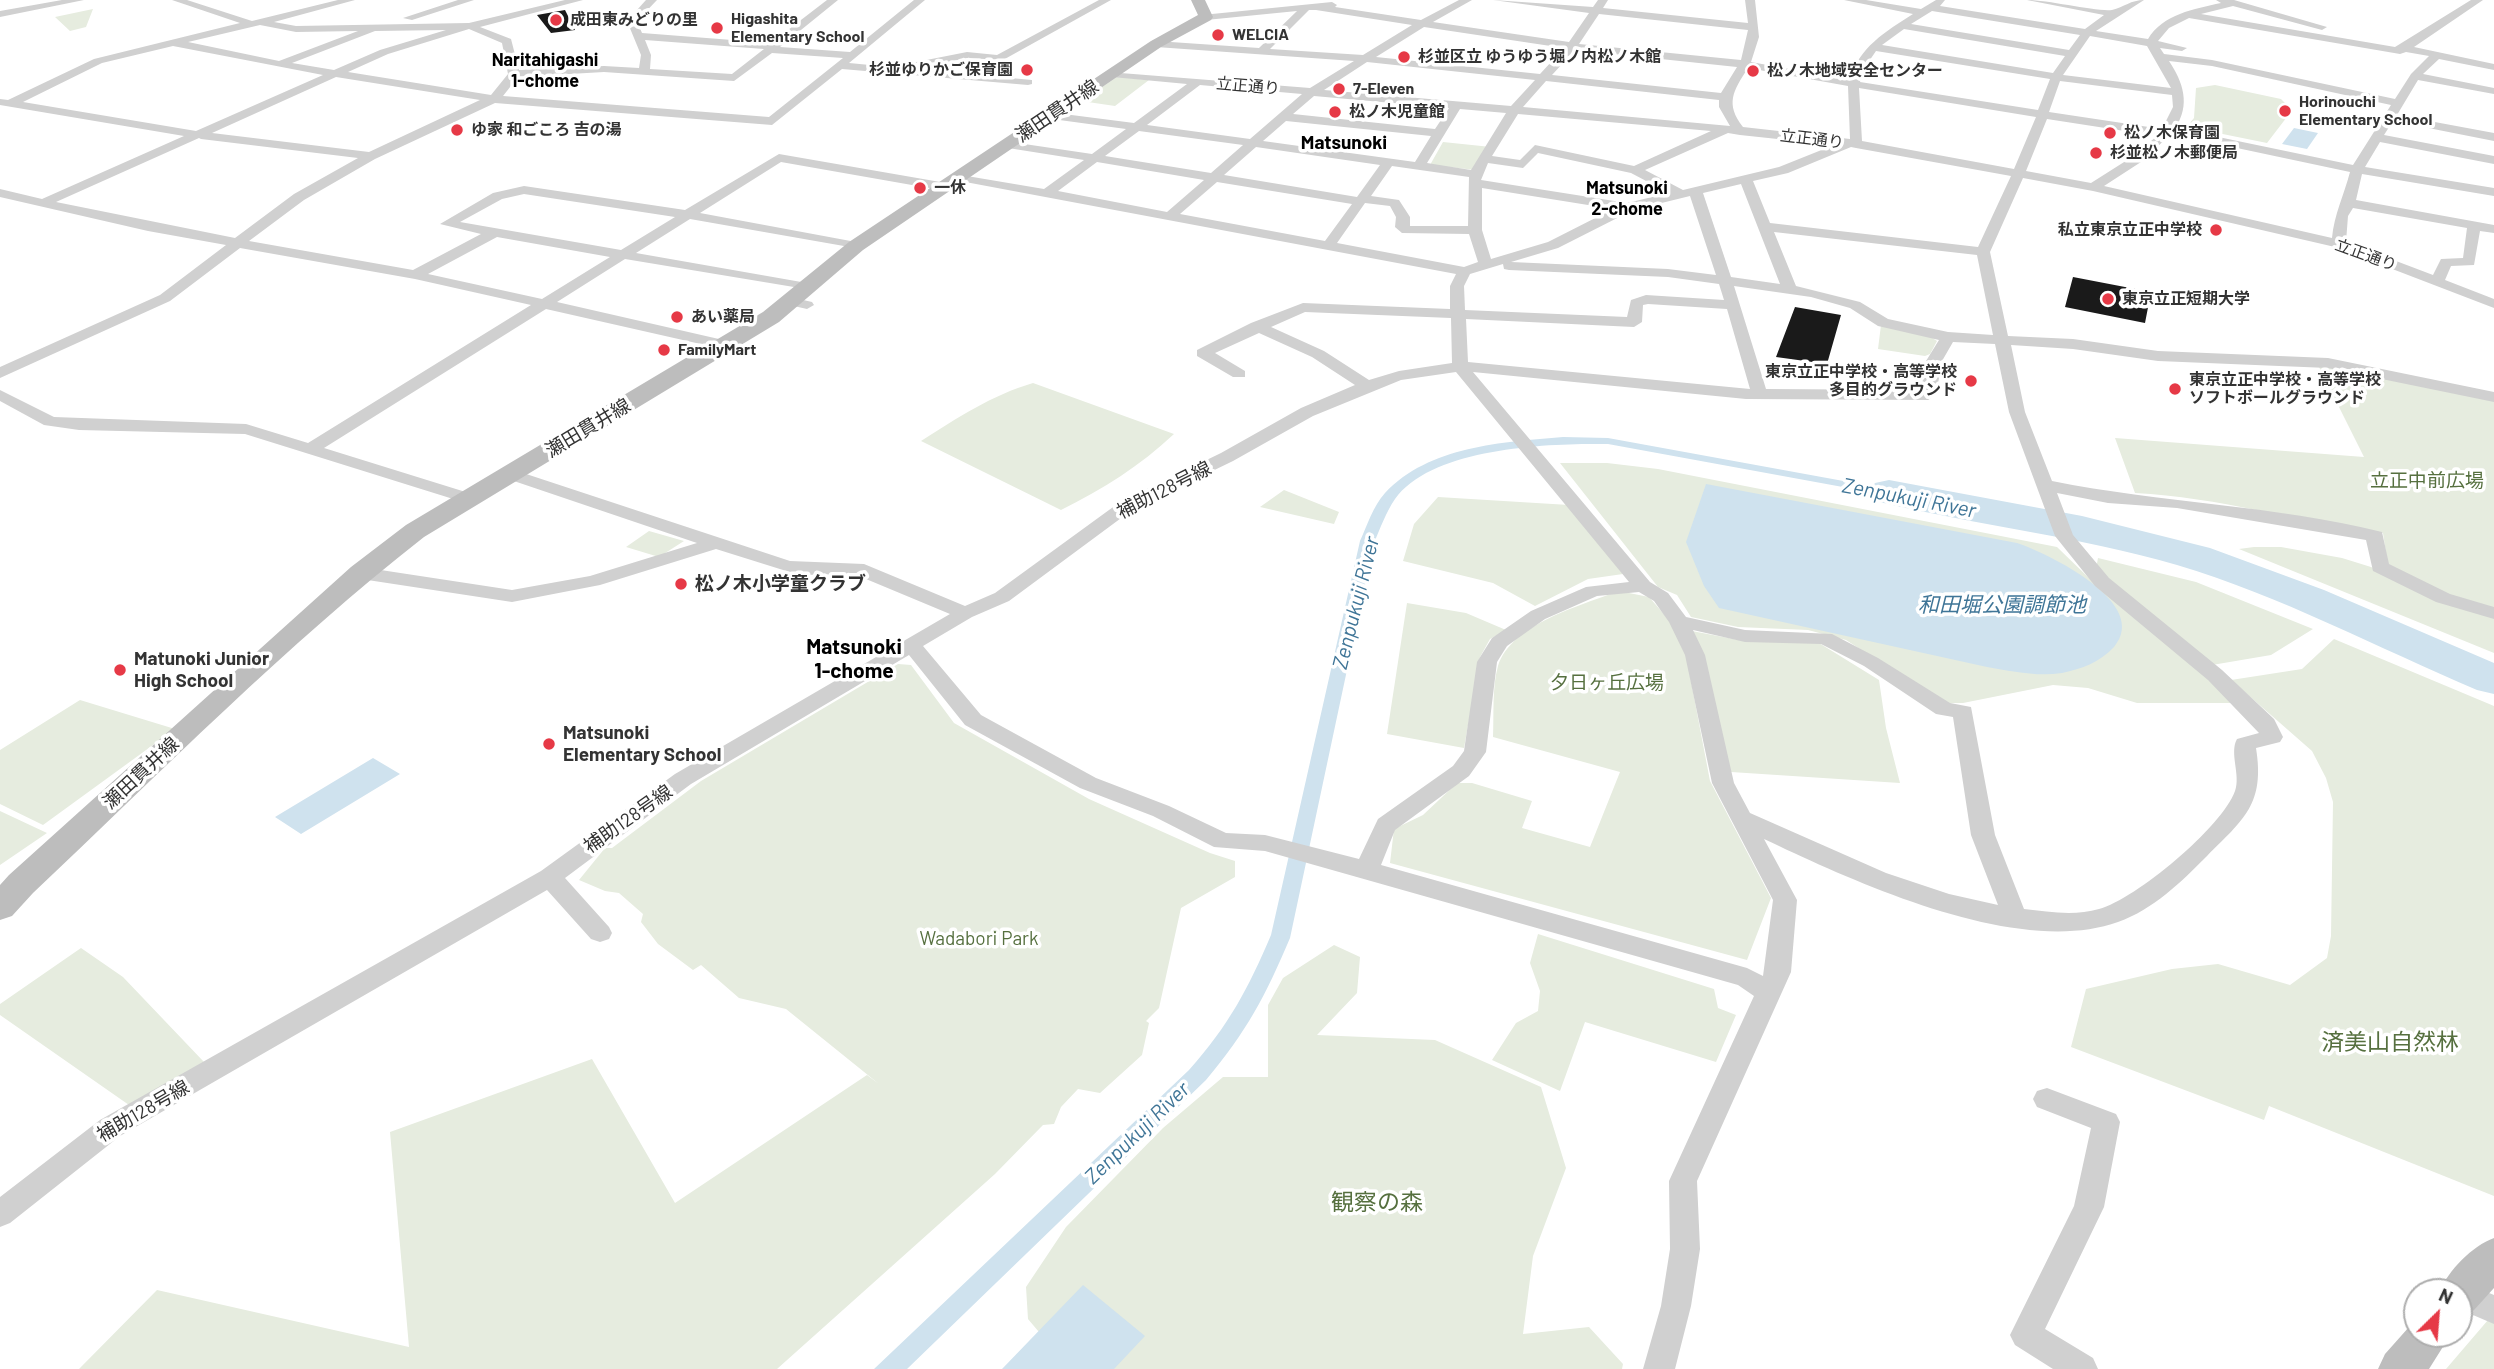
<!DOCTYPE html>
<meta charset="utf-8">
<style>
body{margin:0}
#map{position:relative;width:2494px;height:1369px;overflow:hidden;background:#fff;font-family:Barlow,sans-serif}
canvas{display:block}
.north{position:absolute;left:2403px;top:1278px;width:70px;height:70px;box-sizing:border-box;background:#fff;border:2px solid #adadad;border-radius:50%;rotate:25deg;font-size:19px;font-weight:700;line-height:28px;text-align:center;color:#333}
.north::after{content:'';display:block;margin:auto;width:24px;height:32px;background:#e63946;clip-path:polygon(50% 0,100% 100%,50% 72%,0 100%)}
</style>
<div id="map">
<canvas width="2494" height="1369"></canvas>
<div class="north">N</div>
</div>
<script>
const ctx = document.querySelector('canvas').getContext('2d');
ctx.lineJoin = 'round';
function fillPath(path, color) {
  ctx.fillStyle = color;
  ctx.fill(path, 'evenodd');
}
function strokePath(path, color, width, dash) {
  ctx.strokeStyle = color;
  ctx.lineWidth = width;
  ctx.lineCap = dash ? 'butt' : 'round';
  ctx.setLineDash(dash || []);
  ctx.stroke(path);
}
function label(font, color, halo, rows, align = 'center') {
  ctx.font = font + ' Barlow,"Noto Sans JP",sans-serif';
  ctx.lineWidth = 7;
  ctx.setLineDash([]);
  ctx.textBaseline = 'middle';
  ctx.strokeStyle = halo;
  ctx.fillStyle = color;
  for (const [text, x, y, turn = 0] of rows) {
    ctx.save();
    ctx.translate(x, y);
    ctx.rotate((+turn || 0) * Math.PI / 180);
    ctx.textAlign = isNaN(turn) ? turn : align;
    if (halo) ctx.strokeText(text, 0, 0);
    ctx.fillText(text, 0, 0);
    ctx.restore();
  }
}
const green = new Path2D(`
 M 93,9 L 86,27 L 70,31 L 55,17 Z
 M 1117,77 L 1149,80 L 1115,106 L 1081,101 Z
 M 2215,85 L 2281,99 L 2286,104 L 2285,112 L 2290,113 L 2267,143 L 2193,128 L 2188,125 L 2194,118 L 2196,88 Z
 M 1443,142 L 1491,147 L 1476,170 L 1430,165 Z
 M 1881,325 L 1931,337 L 1937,341 L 1930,354 L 1925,356 L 1878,349 Z
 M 2318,365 L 2494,398 L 2494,608 L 2449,595 L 2388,567 L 2383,533 C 2300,522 2218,497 2135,493 L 2115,438 L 2364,457 Z
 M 1033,383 L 1174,434 C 1140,466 1103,489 1061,510 L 921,441 C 957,418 992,395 1033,383 Z
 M 1560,463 L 1607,463 L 1658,469 L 2057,547 L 2090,579 L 2238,703 L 2137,703 L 2088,688 L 2053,685 L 1963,703 L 1943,703 L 1846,640 L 1808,630 L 1738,627 L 1691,617 L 1677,595 L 1658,587 Z
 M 1284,490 L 1339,512 L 1334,524 L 1260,507 Z
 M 1438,497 L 1569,505 L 1623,574 L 1588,579 L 1535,606 L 1493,583 L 1403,561 L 1414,524 Z
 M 649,531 L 684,541 L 659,557 L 626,547 Z
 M 2254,547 L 2281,547 L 2342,558 L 2371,567 L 2442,601 L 2494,616 L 2494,653 L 2239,549 Z
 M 2098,558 L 2196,582 L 2313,629 L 2271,655 L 2212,665 L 2096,569 Z
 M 1619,591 L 1649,597 L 1670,621 L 1686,655 L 1710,781 L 1771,898 L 1747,960 L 1390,863 L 1394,829 L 1423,815 L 1457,783 L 1472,783 L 1532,801 L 1522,828 L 1590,847 L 1620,772 L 1493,737 C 1494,715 1492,687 1498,666 C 1511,624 1582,605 1619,591 Z
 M 1407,603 L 1466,613 L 1506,630 L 1490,639 L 1480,657 L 1464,748 L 1387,734 Z
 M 1692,631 L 1744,641 L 1819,643 L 1879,680 L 1886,728 L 1900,783 L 1731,772 Z
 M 2334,639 L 2494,706 L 2494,1196 L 2269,1106 L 2264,1120 L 2071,1047 L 2086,989 L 2172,969 L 2218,964 L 2290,985 L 2327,958 L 2331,936 L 2333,802 L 2326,778 L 2312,751 L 2231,680 L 2302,669 Z
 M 898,664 L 911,665 L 954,723 L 1089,799 L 1210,853 L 1235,861 L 1235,877 L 1181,908 L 1159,1008 L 1146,1021 L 1149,1023 L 1142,1055 L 1100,1093 L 1078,1089 L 1061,1107 L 1054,1124 L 1043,1125 L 995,1174 L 777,1369 L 79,1369 L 157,1290 L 409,1347 L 390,1132 L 592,1059 L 675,1203 L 867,1075 L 879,1084 L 786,1009 L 739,998 L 701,965 L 693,970 L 658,944 L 641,922 L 643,914 L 619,893 L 605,891 L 579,880 L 605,848 L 612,848 L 701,781 Z
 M 80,700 L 175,729 L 43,825 L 0,804 L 0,750 Z
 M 0,811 L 47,833 L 0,865 Z
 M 1538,934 L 1714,989 L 1718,1008 L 1736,1015 L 1716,1062 L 1585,1022 L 1560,1091 L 1492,1060 L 1516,1023 L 1538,1011 L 1540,991 L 1530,963 Z
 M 1334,945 L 1360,957 L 1357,993 L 1317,1035 L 1435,1040 L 1541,1087 L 1566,1168 L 1533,1256 L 1523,1334 L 1589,1327 L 1623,1364 L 1622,1369 L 1099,1369 L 1044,1338 L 1028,1319 L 1026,1287 L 1066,1227 L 1163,1128 L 1223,1077 L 1268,1077 L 1268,1005 L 1283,978 Z
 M 81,948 L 123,977 L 204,1062 L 129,1105 L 0,1015 L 0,1004 Z
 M 2488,1320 L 2494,1323 L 2494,1369 L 2446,1369 Z`);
const water = new Path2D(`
 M 2294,128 L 2318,133 L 2307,149 L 2282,144 Z
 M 1563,437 L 1608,438 L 1953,501 L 1952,507 L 1608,444 C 1550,443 1432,447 1395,499 C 1386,512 1380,529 1374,543 L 1290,938 C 1265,997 1247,1031 1206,1080 L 907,1369 L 874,1369 L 1189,1070 C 1229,1025 1248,989 1271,935 L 1360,541 C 1367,526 1373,506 1385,493 C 1429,446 1503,442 1563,437 Z
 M 1706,484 L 2017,543 C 2047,553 2152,603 2114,647 C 2100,662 2082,669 2062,673 C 2037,677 2011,671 1987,667 L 1719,608 L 1704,586 L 1686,542 Z
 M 373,758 L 400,774 L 301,834 L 275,817 Z
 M 1083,1285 L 1145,1336 L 1114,1369 L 1002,1369 Z`);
const river = new Path2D(`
 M 1889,480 L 2082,516 L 2210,548 L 2324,590 L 2494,663 L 2494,694 L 2477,690 C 2378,648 2281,596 2177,565 C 2078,536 1975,525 1875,501 L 1869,492 L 1875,483 Z`);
const building = new Path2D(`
 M 565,10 L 575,30 L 551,33 L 537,15 Z
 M 2073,277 L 2151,292 L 2145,323 L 2065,307 Z
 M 1795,307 L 1841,315 L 1827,364 L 1776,357 Z`);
const street = new Path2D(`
 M 62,0 L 84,0 L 0,17 L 0,11 Z
 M 172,0 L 187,0 L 252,21 L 338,0 L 355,0 L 274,22 L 296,26 L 469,23 L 565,0 L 583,0 L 480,27 L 511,39 L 519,70 L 604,66 L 639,68 L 641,55 L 627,21 L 646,0 L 657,0 L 637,21 L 642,33 L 771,43 L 827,0 L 838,0 L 780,47 L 850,52 L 914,0 L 925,0 L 849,63 L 891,67 L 967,52 L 997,55 L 1099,0 L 1111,0 L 1003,60 L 967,58 L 914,69 L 1032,80 L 1032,84 L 1028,85 L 842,69 L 772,125 L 495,103 L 375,159 L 304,200 L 249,241 L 413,270 L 481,234 L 440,224 L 493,193 L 524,186 L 685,210 L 779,154 L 946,183 L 953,187 L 946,191 L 781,162 L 700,213 L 856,242 L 861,243 L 861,249 L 690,219 L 636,253 L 807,283 L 812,284 L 812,290 L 625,259 L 557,302 L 732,342 L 732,348 L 727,350 L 546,309 L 324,448 L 472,494 L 475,498 L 472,502 L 466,503 L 245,434 L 79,430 L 44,425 L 0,401 L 0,390 L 54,417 L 246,424 L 308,443 L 531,305 L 415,279 L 240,248 L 170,301 L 0,378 L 0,367 L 160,295 L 226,245 L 148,231 L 0,197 L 0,189 L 42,199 L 184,136 L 0,105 L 0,99 L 8,100 L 94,59 L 240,23 ZM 260,25 L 296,32 L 358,31 L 279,61 L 188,42 ZM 469,29 L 502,43 L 508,74 L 491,95 L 348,72 L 388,54 ZM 446,30 L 380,50 L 334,70 L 292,63 L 375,31 ZM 645,40 L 764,49 L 732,74 L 650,69 L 651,55 ZM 173,46 L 323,75 L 196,131 L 23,102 L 102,63 ZM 772,53 L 843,58 L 769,117 L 503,96 L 518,77 L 604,72 L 734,81 ZM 336,77 L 480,100 L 369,152 L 212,133 ZM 199,138 L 201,139 L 358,158 L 294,194 L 235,238 L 56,202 ZM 524,194 L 675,217 L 621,250 L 460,222 L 502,199 ZM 497,237 L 610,257 L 542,299 L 428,274 Z
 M 458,0 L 474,0 L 412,20 L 403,18 Z
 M 1459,0 L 1472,0 L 1433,22 L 1569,42 L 1589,13 L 1493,0 L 1593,7 L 1598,0 L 1608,0 L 1603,8 L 1748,23 L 1745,0 L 1755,0 L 1759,37 L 1751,62 L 1850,80 C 1858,48 1886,31 1913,14 L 1844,0 L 1866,0 L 1921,9 L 1936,0 L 1945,0 L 1940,6 L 2085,29 L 2104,15 L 2027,0 C 2049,0 2097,12 2112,10 C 2124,7 2131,0 2144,0 L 2096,31 L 2148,39 C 2163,14 2194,9 2221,3 L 2216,0 L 2234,0 L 2327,27 L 2322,30 L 2233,6 L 2201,14 L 2395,47 L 2471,0 L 2483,0 L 2414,47 L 2494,64 L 2494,70 L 2439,59 L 2423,74 L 2494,88 L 2494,94 L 2418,80 L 2397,115 L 2494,133 L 2494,141 L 2393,121 L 2384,135 L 2494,156 L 2494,164 L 2380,142 L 2365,167 L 2494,188 L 2494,196 L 2362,174 L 2356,200 L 2494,225 L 2494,233 L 2480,231 L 2474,265 L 2451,266 L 2445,280 L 2494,299 L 2494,308 L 2335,247 L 2093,191 L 2023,178 L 1990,252 L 2008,336 L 2073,339 L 2158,351 L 2328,358 L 2494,392 L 2494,402 L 2328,368 L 2158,361 L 2073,349 L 2011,345 L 2025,412 L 2052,481 C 2161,503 2274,505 2382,532 L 2389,564 L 2450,594 L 2494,607 L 2494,619 L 2436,602 L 2373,571 L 2366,540 L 2177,508 L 2108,503 L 2057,493 L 2073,535 L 2109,578 L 2222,670 L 2274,719 L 2283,737 L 2280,742 L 2256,748 C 2265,804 2244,819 2207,856 C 2180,883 2154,909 2118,922 C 2018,958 1855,882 1764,839 L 1797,900 L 1791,972 L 1697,1181 L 1700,1249 L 1691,1306 L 1675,1369 L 1643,1369 L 1661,1306 L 1670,1249 L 1669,1181 L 1754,996 L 1738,985 L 1265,851 L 1214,847 L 1153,816 L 1080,788 L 965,725 L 909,655 L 691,784 L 565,878 L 609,927 L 612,933 L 609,939 L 600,942 L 591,939 L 547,890 L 120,1136 L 10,1223 L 0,1227 L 0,1197 L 100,1120 L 541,871 L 675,774 L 950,614 L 854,574 L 799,575 L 716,549 L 600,585 L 512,602 L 361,579 L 351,573 L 354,569 L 361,567 L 512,590 L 590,576 L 697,543 L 505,478 L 502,474 L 505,470 L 511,469 L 790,561 L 864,564 L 965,606 L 995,593 L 1120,502 L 1221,453 L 1301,408 L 1355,385 L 1312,357 L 1259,333 L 1215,353 L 1245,371 L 1245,377 L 1233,377 L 1197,356 L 1197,350 L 1251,323 L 1303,303 L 1450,309 L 1450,286 L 1456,274 L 960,181 L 955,180 L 955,174 L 1044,189 L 1084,160 L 1008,148 L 1002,144 L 1004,141 L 1092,154 L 1126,129 L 1052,119 L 1048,118 L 1048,112 L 1134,123 L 1187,84 L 1112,77 L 1108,76 L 1108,72 L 1310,88 L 1354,61 L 1156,47 L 1151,44 L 1156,41 L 1259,48 L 1297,11 L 1206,20 L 1202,19 L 1202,15 L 1332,2 L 1337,5 L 1335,7 L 1421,20 ZM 1309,10 L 1316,10 L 1412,25 L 1363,55 L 1270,49 ZM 1932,11 L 2080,35 L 2069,50 L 1911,24 ZM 1599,14 L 1748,30 L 1741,60 L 1579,44 ZM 2189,18 L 2400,54 L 2406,52 L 2429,56 L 2411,74 L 2395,99 L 2212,60 L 2164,54 L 2160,48 L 2182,51 L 2187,48 L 2158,41 L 2169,28 ZM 1424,27 L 1564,48 L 1540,74 L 1376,57 ZM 1904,29 L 2065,56 L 2053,73 L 1882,45 ZM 2090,36 L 2147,46 L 2171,88 L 2063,75 ZM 1575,50 L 1737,67 L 1721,93 L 1552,75 ZM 1876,51 L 2050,79 L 2038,110 L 1860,82 L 1863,70 ZM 2169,61 L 2212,66 L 2391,105 L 2353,165 L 2175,128 C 2191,105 2183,82 2169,61 ZM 1367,62 L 1535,80 L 1511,106 L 1324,90 ZM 1748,68 L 1848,86 L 1850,139 L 1743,127 C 1725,104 1733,91 1748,68 ZM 1546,81 L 1719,100 L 1719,107 L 1730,126 L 1523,107 ZM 2060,81 L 2172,95 L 2173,107 L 2162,129 L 2049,112 ZM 1200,85 L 1302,94 L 1250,139 L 1147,125 ZM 1859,88 L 2036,117 L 2014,169 L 1862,141 ZM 1314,96 L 1449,108 L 1435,129 L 1293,114 ZM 1460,109 L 1506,113 L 1471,170 L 1427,163 ZM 1518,114 L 1711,131 L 1634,166 L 1535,145 L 1520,160 L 1492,156 ZM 2047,119 L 2157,136 L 2132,157 L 2091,183 L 2026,171 ZM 1286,121 L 1431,136 L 1415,162 L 1263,141 ZM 1139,131 L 1243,145 L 1211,173 L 1105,156 ZM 1728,133 L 1740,135 L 1834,145 L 1779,167 L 1683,190 L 1645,170 ZM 2171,134 L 2350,172 C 2344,195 2334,215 2332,238 L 2104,186 L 2141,162 ZM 1256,147 L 1380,165 L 1357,197 L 1224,175 ZM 1851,147 L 1856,148 L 2011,176 L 1978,247 L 1770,223 L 1753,181 L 1788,173 ZM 1538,153 L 1631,173 L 1669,193 L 1627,203 L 1481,180 L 1488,163 L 1523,168 ZM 1097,162 L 1204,180 L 1167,212 L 1058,191 ZM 1392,166 L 1469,177 L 1468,226 L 1410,226 L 1410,217 L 1399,200 L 1371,196 ZM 1217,182 L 1352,204 L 1325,241 L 1180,214 ZM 1741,184 L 1780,284 L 1731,277 L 1703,193 ZM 1482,188 L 1613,209 L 1548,242 L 1491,259 L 1482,230 ZM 1690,196 L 1716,275 L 1668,269 L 1511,262 L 1558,248 L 1633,210 ZM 1365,203 L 1390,206 L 1396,217 L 1395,227 L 1402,233 L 1469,234 L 1478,262 L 1464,267 L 1337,243 ZM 2353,208 L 2467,228 L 2463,258 L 2441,259 L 2433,275 L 2346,242 L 2348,216 ZM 1774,232 L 1977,255 L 1993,335 L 1948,332 L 1888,319 L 1860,302 L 1796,286 ZM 1503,264 L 1504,269 L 1509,270 L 1668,277 L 1719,284 L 1724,300 L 1646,295 L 1631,300 L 1627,317 L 1465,310 L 1464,286 L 1470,274 ZM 1734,286 L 1811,297 L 1850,308 L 1878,326 L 1939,340 L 1926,361 L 1921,390 L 1766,389 ZM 1648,304 L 1727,309 L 1750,389 L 1468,362 L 1466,319 L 1634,327 L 1642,322 L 1643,305 ZM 1305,312 L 1451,318 L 1452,363 L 1399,371 L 1369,380 L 1324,351 L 1271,327 ZM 1953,342 L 1995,344 L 2009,412 L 2055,536 L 2095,586 L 2208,680 L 2259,733 L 2237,739 C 2229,753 2241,775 2235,791 C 2222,827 2136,899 2099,909 C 2075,916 2049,912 2024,909 L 1995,835 L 1971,707 L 1950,703 L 1878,658 L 1832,634 L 1745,630 L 1686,617 L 1668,593 L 1650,582 L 1473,372 L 1746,399 L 1928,400 L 1936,395 L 1942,361 ZM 1456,372 L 1629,582 L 1586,587 L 1531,611 L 1492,638 L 1477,662 L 1464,751 L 1453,766 L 1378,819 L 1359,859 L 1265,835 L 1226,833 L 1169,806 L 1096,778 L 981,715 L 923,646 L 972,617 L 1009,601 L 1132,510 L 1233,461 L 1313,416 L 1401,380 ZM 1639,592 L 1654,601 L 1669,622 L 1685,655 L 1712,783 L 1773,900 L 1763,976 L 1747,968 L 1381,865 L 1395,830 L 1469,776 L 1486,752 L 1497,662 L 1507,646 L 1545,619 L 1597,596 ZM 1693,630 L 1745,642 L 1821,644 L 1864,666 L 1936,714 L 1953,717 L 1971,835 L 1998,905 L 1949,894 L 1886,873 L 1750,813 L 1734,783 L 1705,655 Z
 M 790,297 L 812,302 L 814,305 L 807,309 L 785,304 L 785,298 Z
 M 2047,1088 L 2116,1114 L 2120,1122 L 2104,1207 L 2045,1329 L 2093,1358 L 2098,1369 L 2053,1369 L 2015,1345 L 2010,1335 L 2074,1206 L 2091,1128 L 2037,1107 L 2033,1099 L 2037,1091 Z
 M 2460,1281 L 2494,1295 L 2494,1324 L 2459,1309 L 2459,1292 L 2446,1292 L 2449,1285 Z`);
const secondary = new Path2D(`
 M 1191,0 L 1205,0 L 1213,17 L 1211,20 L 1161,47 L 863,250 L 779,322 L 424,537 C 286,645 161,772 33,893 L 12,916 L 0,920 L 0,885 L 9,875 L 351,567 L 406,525 L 763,312 L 849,242 L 1151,41 L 1198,15 Z
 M 2494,1238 L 2494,1288 L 2474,1310 L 2459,1316 L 2459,1292 L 2439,1292 C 2449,1270 2472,1246 2494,1238 Z
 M 2417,1318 L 2417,1334 L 2451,1334 L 2429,1369 L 2378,1369 L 2385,1354 Z`);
const markers = [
 [556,20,7,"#e63946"],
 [717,28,7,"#e63946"],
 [1218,35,7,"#e63946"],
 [1404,57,7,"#e63946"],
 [1027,70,7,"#e63946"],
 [1753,71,7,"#e63946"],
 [1339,89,7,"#e63946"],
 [2285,111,7,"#e63946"],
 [1335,112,7,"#e63946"],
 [457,130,7,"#e63946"],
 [2110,133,7,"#e63946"],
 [2096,153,7,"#e63946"],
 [920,188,7,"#e63946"],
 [2216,230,7,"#e63946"],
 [2108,299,7,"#e63946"],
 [677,317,7,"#e63946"],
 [664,350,7,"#e63946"],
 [1971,381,7,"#e63946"],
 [2175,389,7,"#e63946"],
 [681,584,7,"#e63946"],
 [120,670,7,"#e63946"],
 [549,744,7,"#e63946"]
];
const farPoinames = [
 ["Higashita",731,19],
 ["Elementary School",731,37],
 ["成田東みどりの里",570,20],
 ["WELCIA",1232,35],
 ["杉並区立 ゆうゆう堀ノ内松ノ木館",1418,57],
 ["杉並ゆりかご保育園",1013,70,"right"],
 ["松ノ木地域安全センター",1767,71],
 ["7-Eleven",1353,89],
 ["Horinouchi",2299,102],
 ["Elementary School",2299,120],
 ["松ノ木児童館",1349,112],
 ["ゆ家 和ごころ 吉の湯",471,130],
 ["松ノ木保育園",2124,133],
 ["杉並松ノ木郵便局",2110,153],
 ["一休",934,188],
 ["私立東京立正中学校",2202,230,"right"],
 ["東京立正短期大学",2122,299],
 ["あい薬局",691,317],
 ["FamilyMart",678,350],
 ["東京立正中学校・高等学校",1957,372,"right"],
 ["多目的グラウンド",1957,390,"right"],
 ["東京立正中学校・高等学校",2189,380],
 ["ソフトボールグラウンド",2189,398]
];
const farStreetnames = [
 ["立正通り",1248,86,5],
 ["立正通り",1812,139,7],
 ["立正通り",2366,255,20]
];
const farNeighbourhoodnames = [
 ["Naritahigashi",545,60],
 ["1-chome",545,81],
 ["Matsunoki",1627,188],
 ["2-chome",1627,209]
];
const streetNames = [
 ["瀬田貫井線",1057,111,-34],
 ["瀬田貫井線",588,428,-31],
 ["補助128号線",1164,490,-27],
 ["瀬田貫井線",141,773,-43],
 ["補助128号線",628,819,-35],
 ["補助128号線",143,1111,-30]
];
const farQuarternames = [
 ["Matsunoki",1344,143]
];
const parkNames = [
 ["立正中前広場",2427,481],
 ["夕日ヶ丘広場",1607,683],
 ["Wadabori Park",979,939]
];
const poiNames = [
 ["松ノ木小学童クラブ",695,584],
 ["Matunoki Junior",134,659],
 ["High School",134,681],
 ["Matsunoki",563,733],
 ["Elementary School",563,755]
];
const waterNames = [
 ["Zenpukuji River",1909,498,11],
 ["Zenpukuji River",1356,603,-76],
 ["和田堀公園調節池",2002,605],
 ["Zenpukuji River",1137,1133,-44]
];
const neighbourhoodNames = [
 ["Matsunoki",854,647],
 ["1-chome",854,671]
];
const nearParknames = [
 ["済美山自然林",2390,1042],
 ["観察の森",1377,1202]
];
fillPath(green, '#e6ecdf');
fillPath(water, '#cfe2ee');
fillPath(river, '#cfe2ee');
fillPath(building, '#1a1a1a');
fillPath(street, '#d0d0d0');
fillPath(secondary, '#bdbdbd');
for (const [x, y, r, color] of markers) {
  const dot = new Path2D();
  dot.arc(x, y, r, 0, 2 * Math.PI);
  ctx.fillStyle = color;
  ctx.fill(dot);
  strokePath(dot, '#fff', 2.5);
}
label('bold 16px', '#333', '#fff', farPoinames, 'left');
label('16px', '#333', '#fff', farStreetnames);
label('bold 18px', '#000', '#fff', farNeighbourhoodnames);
label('19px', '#333', '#fff', streetNames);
label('bold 19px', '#000', '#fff', farQuarternames);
label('19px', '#56703f', '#fff', parkNames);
label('bold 19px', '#333', '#fff', poiNames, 'left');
label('italic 21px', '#3f7597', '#fff', waterNames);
label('bold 21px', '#000', '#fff', neighbourhoodNames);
label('23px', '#56703f', '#fff', nearParknames);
</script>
